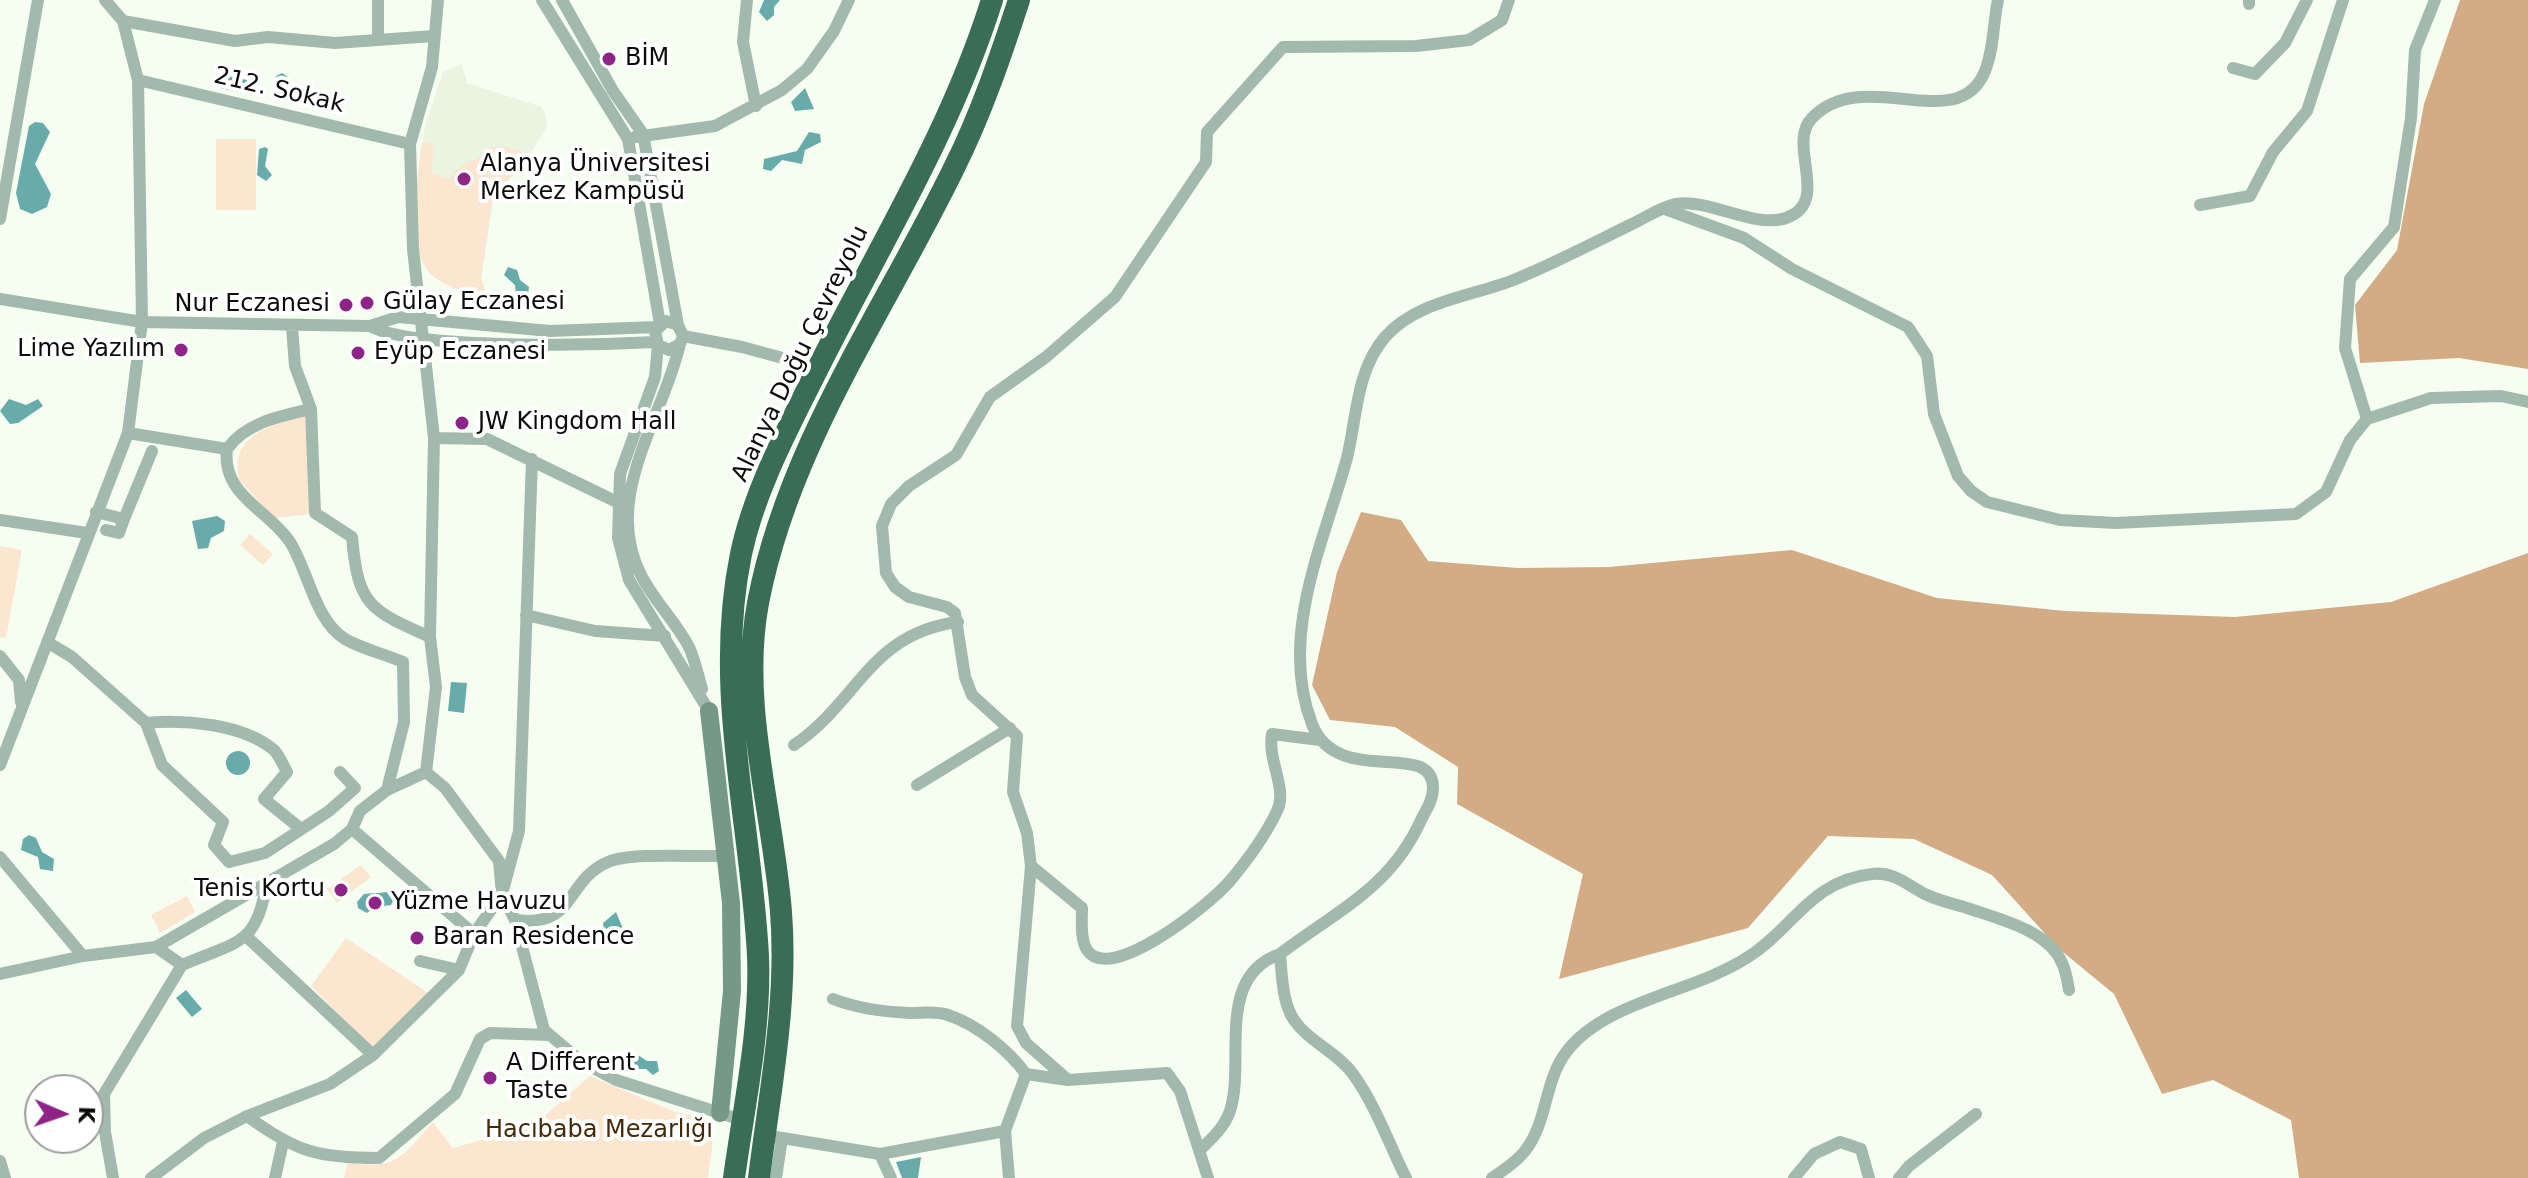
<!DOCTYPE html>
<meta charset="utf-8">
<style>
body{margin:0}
#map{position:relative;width:2528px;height:1178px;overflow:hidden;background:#f6fef1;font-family:"DejaVu Sans",sans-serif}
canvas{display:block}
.north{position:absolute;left:24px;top:1074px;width:80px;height:80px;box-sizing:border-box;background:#fff;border:2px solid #9d9e9c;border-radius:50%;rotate:92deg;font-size:22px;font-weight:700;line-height:32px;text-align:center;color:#0a0c08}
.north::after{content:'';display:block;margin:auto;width:28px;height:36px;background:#8f2488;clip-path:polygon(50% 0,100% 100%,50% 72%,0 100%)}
</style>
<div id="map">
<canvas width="2528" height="1178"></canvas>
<div class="north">K</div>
</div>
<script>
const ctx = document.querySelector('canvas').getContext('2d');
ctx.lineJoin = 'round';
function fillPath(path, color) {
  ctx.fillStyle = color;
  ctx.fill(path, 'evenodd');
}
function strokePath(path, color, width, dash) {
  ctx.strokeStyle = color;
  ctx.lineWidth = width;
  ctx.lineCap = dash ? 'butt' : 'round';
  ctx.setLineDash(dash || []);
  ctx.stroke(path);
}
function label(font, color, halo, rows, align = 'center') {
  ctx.font = font + ' "DejaVu Sans",sans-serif';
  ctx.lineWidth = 8;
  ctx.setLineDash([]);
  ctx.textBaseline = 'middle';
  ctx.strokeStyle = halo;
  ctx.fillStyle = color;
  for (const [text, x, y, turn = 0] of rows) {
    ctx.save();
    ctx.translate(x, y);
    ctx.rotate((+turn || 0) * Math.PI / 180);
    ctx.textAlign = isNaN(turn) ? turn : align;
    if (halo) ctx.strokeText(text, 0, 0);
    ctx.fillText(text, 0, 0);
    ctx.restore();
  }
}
const built = new Path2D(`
 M 462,64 L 467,83 L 542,107 L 547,120 L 546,129 L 524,164 L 494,196 L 481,279 L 485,290 L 473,296 L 433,276 L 421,259 L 416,194 L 425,126 L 443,72 Z`);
const green = new Path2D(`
 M 216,139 L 256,139 L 256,210 L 216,210 Z
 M 422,142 L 434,143 L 432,173 L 450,179 C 455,162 480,163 490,147 L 504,146 L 530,154 L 493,197 L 481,279 L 485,290 L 473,296 C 461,290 443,285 433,276 C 405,253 418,174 422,142 Z
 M 308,415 L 309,514 L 274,518 L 240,481 C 226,435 275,423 308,415 Z
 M 250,534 L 273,554 L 263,565 L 240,545 Z
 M 0,546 L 22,550 L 6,638 L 0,637 Z
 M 361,865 L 371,877 L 337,903 L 327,889 Z
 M 187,896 L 195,912 L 160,933 L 151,915 Z
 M 346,938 L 430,994 L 373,1050 L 311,986 Z
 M 590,1076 L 675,1112 L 707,1118 L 713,1141 L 708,1178 L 344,1178 L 348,1162 C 396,1172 403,1155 433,1122 L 453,1148 L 534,1125 Z`);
const forest = new Path2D(`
 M 2460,0 L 2528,0 L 2528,369 L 2459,358 L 2360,363 L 2355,305 L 2397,250 L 2424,104 Z
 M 1361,512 L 1401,520 L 1428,561 L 1518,568 L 1609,567 L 1792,550 L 1937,598 L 2065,611 L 2235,617 L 2391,602 L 2528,553 L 2528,1178 L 2299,1178 L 2291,1120 L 2213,1080 L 2162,1094 L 2114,994 L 2058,948 L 1992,875 L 1914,839 L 1828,836 L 1748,928 L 1559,979 L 1583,874 L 1457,804 L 1458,767 L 1395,727 L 1330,720 L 1312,685 L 1337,572 Z`);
const water = new Path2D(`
 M 764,0 L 780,0 L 774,7 L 774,15 L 767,21 L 759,12 Z
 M 282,73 L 288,77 L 285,101 L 273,100 L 276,76 Z
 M 222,75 L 247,80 L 244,93 L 220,88 Z
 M 805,88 L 814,109 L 795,111 L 791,102 Z
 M 35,122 L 43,123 L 50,132 L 35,164 L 51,194 L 47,207 L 32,214 L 20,209 L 16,193 L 29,126 Z
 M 809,132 L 820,134 L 821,142 L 805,150 L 802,164 L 782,160 L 771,171 L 763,169 L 764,159 L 797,151 Z
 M 265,147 L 268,149 L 265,166 L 272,175 L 266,181 L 257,175 L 259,149 Z
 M 508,267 L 517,270 L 520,280 L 529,287 L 528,295 L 516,295 L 515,285 L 504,275 Z
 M 9,399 L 26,405 L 38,399 L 43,406 L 18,423 L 10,424 L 0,411 Z
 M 217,516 L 225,521 L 224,531 L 211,538 L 208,548 L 198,549 L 192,521 Z
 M 451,682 L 467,683 L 464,713 L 448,711 Z
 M226 763a12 12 0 1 1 24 0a12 12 0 1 1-24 0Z
 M 29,835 L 36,838 L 42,852 L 54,859 L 53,871 L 40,869 L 38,857 L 21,850 L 23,839 Z
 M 389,892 L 395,897 L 391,905 L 375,907 L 367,913 L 358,908 L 357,902 L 364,894 Z
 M 616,912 L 624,931 L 613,931 L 604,936 L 603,923 Z
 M 186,990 L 202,1009 L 192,1017 L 176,998 Z
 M 638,1055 L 647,1061 L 657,1061 L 659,1071 L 653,1075 L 646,1069 L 634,1069 L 631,1060 Z
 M 921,1157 L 918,1178 L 902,1178 L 896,1162 Z`);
const street = new Path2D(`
 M 542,0 L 628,139 L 660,324
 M 562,0 L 613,91 L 643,134 L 678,325
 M 747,0 L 743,42 L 756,106
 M 2249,4 L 2249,0
 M 123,21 L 235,41 L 268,37 L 335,43 L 434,36
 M 378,40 L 378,0
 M 2233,68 L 2255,74 L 2285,43 L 2307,0
 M 138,80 L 410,144
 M 635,137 L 715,126 L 782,90 L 807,69 L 834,31 L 849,0
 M 2200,205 L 2250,196 L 2273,152 L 2307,111 L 2343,0
 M 1665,209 L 1744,238 L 1792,269 L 1908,327 L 1927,356 L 1934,414 L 1958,476 L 1971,491 L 1987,502 L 2060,520 L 2116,523 L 2296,514 L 2326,492 L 2350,440 L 2367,419 L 2431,398 L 2501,396 L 2528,402
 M 0,219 L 38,0
 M 0,299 L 142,322 L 370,326 L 398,317 L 550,331 L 657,327
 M 370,326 C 413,350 599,345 656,342
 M 292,327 L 295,366 L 311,409 C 281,416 246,422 227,449 C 221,495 269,510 290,542 C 308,570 315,621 345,639 C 362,649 385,654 403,662 L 404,722 L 387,790
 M 683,336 L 742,347 L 790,360
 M 680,344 C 663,419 601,497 641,575 C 654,601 676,622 689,647 C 695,660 698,675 702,689
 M 658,345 L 669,350 L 680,344 L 683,336 L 678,325 L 666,321 L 655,331 L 658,345 L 655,377 L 620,474 L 618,538 L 629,580 L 709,711
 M 311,409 L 315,513 L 352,537 C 358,605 369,610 430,637
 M 2367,419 L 2345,348 L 2350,279 L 2394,227 L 2411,118 L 2415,50 L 2435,0
 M 128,433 L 227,449
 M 434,438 L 487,439 L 619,503
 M 96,512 L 124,519 L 152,451
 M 0,520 L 87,533
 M 106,530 L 119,533 L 124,519
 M 526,615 L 595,631 L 665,636
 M 47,642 L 72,657 L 146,723 L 162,765 L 223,822 L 214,845 L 229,862 L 265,853 L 329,811 L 355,788 L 340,772
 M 0,656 L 19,680 L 21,702
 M 146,723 C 184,719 243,724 274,750 C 279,755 283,765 287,772 L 264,799 L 301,829
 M 794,745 C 858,702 870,633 958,622
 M 0,765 L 128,433 L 142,322 L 138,80 L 123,21 L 105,0
 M 426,772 L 445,788 L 499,861 L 502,894 L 515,920 L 544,1030 L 582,1062 L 616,1080 L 742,1120
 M 917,785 L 1010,728
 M 352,829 L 474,934
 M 0,857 L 83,956
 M 1031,866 L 1082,908 C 1082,920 1080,939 1087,950 C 1110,985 1210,904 1229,882 C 1246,862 1266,834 1277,811 C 1288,789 1267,760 1272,734 L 1320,740
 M 515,920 C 577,928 564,881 608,862 C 630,852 699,857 726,856
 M 247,937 L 373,1055
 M 156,947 L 182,965 C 234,942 257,947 266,885
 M 1280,954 C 1282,975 1282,1002 1294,1020 C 1309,1042 1337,1052 1353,1074 C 1376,1106 1389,1144 1406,1178
 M 420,961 L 459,970
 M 0,974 L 83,956 L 156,947 L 334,844 L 352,829 L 360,811 L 387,790 L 426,772 L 436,687 L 430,637 L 434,438 L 413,249 L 410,144 L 432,67 L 438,0
 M 833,999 C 859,1009 883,1012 911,1013 C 922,1013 937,1011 948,1015 C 978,1025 1008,1050 1026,1074
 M 1068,1080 L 1026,1043 L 1017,1026 L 1031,866 L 1027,833 L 1013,792 L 1017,736 L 972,695 L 965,677 L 955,613 L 947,607 L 909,597 L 895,587 L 886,573 L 882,526 L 891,504 L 909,486 L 956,455 L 990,397 L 1046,357 L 1115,297 L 1206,162 L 1207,132 L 1283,47 L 1416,46 L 1469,40 L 1502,20 L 1509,0
 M 247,1116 C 296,1152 318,1158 379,1158 L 455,1094 L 480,1039 L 490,1033 L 549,1035
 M 1005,1131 L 1009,1178
 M 764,1135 L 880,1154 L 1005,1131 L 1026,1074 L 1068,1080 L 1167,1073 L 1180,1091 L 1208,1178
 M 1200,1150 C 1212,1138 1224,1128 1230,1111 C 1246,1063 1214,977 1280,954 C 1338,910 1391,888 1422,818 C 1427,809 1433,799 1433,788 C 1433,738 1337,789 1312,724 C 1278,636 1324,542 1347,458 C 1357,417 1356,371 1385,337 C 1418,300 1472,297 1516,279 C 1555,263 1593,243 1632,224 C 1645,218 1661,207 1676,204 C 1708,198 1755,229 1786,218 C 1832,202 1786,145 1812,118 C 1864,64 1958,138 1985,71 C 1994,49 1993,23 1998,0
 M 880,1154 L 891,1178
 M 0,1161 L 5,1178
 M 113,1178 L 105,1132 L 104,1094 L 182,965
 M 151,1178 L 204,1138 L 247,1116 L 330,1084 L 373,1055 L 459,970 L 474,934 L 502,894 L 519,831 L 532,459
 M 275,1178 L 283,1142
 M 776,1178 L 782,1138
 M 1492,1178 C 1504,1170 1516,1162 1525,1151 C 1548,1122 1544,1080 1567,1051 C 1607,1000 1693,993 1748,957 C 1795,927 1810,881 1872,874 C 1895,871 1908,886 1927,895 C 1940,901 1954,904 1967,908 C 1996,918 2047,930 2061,961 C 2066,969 2067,980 2069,990
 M 1794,1178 L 1814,1154 L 1840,1142 L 1861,1149 L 1869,1178
 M 1899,1178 L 1909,1166 L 1976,1114`);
const secondary = new Path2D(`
 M 709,711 L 731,903 L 732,991 L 720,1113`);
const highway = new Path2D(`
 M 734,1178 C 744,1105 761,1029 758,956 C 751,821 713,689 741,554 C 754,492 786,432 814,376 C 876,251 950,134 992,0
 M 759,1178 C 770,1090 788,1001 781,912 C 773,811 739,704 758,603 C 788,445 885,310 954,168 C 981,114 1000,58 1019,0`);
const markers = [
 [609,59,8,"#8f2488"],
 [464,179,8,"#8f2488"],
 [367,303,8,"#8f2488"],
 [346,305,8,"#8f2488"],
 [181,350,8,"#8f2488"],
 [358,353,8,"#8f2488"],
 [462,423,8,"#8f2488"],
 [341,890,8,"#8f2488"],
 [375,903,8,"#8f2488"],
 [417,938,8,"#8f2488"],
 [490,1078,8,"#8f2488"]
];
const poiNames = [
 ["BİM",625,59],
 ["Alanya Üniversitesi",480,165],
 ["Merkez Kampüsü",480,193],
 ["Gülay Eczanesi",383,303],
 ["Nur Eczanesi",330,305,"right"],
 ["Lime Yazılım",165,350,"right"],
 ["Eyüp Eczanesi",374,353],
 ["JW Kingdom Hall",478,423],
 ["Tenis Kortu",325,890,"right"],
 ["Yüzme Havuzu",391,903],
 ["Baran Residence",433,938],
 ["A Different",506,1064],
 ["Taste",506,1092]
];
const streetNames = [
 ["212. Sokak",279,91,13],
 ["Alanya Doğu Çevreyolu",801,354,-64]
];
const parkNames = [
 ["Hacıbaba Mezarlığı",599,1131]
];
fillPath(built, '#eaf5e1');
fillPath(green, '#fde6cf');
fillPath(forest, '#d3ac86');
fillPath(water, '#68abab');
strokePath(street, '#a2b9ad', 12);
strokePath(secondary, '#769987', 18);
strokePath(highway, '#396d56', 22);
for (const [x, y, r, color] of markers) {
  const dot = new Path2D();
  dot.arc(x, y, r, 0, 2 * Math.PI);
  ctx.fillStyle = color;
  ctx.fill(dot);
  strokePath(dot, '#fff', 3);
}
label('24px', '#0a0c08', '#fff', poiNames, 'left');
label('24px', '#0a0c08', '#fff', streetNames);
label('24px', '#442909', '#fff', parkNames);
</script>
